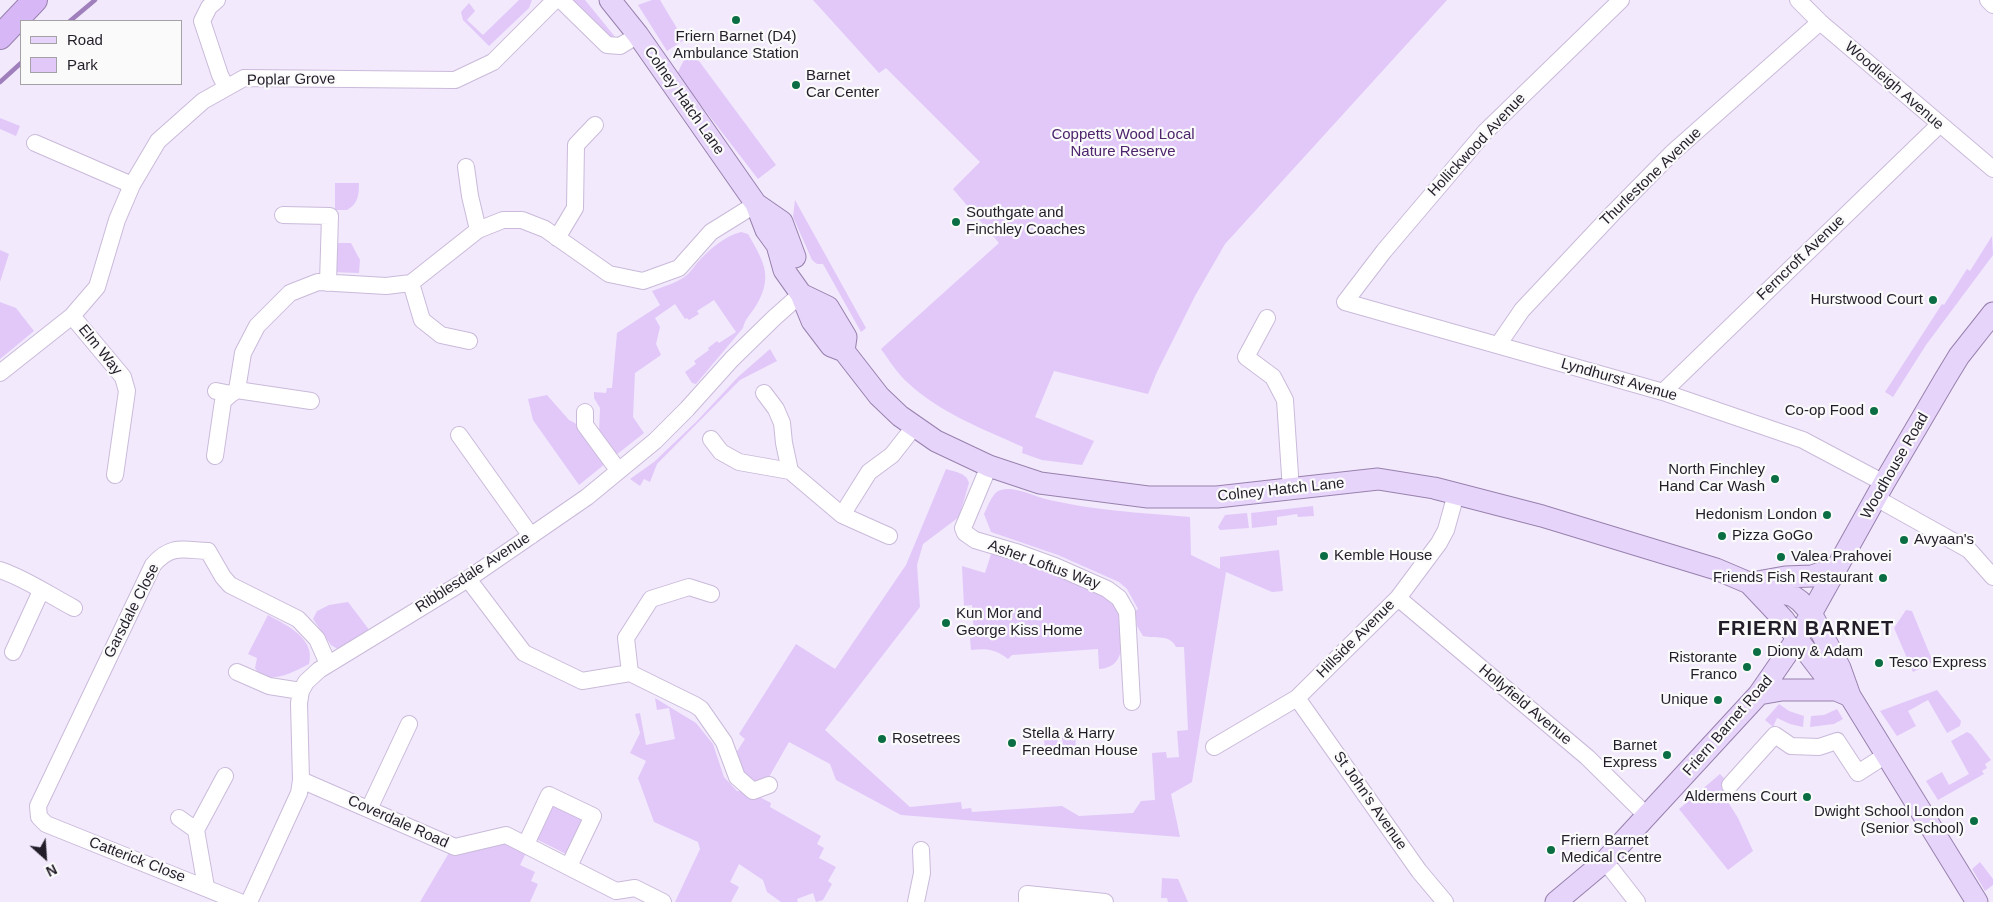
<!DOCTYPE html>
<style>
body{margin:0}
#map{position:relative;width:1993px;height:902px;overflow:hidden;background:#f2e9fc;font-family:Helvetica,sans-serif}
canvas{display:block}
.legend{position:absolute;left:20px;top:20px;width:162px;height:65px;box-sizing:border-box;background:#fafafa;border:1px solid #a4a2a6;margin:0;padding:6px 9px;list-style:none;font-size:15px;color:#231d29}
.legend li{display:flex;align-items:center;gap:10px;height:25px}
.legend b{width:25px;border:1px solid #a4a2a6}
.north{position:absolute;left:20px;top:832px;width:50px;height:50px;-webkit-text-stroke:4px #fafafa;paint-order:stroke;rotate:154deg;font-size:14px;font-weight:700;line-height:20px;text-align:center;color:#231d29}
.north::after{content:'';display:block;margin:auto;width:18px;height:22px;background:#231d29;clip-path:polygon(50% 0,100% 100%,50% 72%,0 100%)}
</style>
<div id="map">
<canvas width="1993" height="902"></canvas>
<ul class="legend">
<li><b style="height:6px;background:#e7d4fa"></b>Road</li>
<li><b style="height:14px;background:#e1c8f9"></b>Park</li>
</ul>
<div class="north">N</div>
</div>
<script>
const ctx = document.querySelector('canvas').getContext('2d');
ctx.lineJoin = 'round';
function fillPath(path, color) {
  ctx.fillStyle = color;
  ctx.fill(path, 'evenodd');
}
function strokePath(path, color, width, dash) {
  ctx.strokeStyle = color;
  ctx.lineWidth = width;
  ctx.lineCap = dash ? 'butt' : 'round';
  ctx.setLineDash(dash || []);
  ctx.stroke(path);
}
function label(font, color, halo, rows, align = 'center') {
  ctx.font = font + ' Helvetica,sans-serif';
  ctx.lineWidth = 4.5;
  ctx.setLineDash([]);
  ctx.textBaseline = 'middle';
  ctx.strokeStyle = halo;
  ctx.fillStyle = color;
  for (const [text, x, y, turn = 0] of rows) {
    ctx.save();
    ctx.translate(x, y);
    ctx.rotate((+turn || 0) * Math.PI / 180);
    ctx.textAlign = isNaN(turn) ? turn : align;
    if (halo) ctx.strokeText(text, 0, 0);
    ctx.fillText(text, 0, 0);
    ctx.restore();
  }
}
const green = new Path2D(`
 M 519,0 L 532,0 L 529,8 L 489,46 L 463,20 L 461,12 L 469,3 L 475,11 L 467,20 L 483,35 Z
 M 570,0 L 585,0 L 616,38 L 608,38 Z
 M 652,0 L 660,0 L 684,40 L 667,51 L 638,5 Z
 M 813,0 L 1447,0 L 1225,244 L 1195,296 L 1157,372 L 1148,394 L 1054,371 L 1035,417 L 1094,441 L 1082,465 L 1042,460 L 1022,453 L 1023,447 C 983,429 940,413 907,382 C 897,373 889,360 881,349 L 999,243 L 953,189 L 980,162 L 886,68 L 879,73 Z
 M 693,53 L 776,165 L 758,179 L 677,74 L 685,58 Z
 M 0,118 L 20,126 L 16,136 L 0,129 Z
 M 335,183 L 359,183 C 359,195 358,204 347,210 L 335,210 Z
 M 795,200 L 866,328 L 861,332 L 823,264 L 817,264 L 812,260 L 793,217 Z
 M 741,232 L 748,234 C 762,259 774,275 757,304 C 752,313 745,318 743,328 L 696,384 L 692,383 L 685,372 L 696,364 L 694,361 L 709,350 L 708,348 L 717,341 L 719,343 L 736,332 L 714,300 L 697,311 L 699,314 L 689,320 L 687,318 L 685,319 L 675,304 L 655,318 L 660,327 L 656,344 L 661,355 L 635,373 L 633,417 L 644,433 L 616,455 L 599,433 L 600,408 L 594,398 L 594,392 L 606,393 L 607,388 L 612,388 L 617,333 L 660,305 L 652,291 C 665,286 677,283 687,275 C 691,271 694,267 697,263 C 709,250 724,236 741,232 Z
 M 1992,236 L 1993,255 L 1926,345 L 1893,397 L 1885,392 L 1942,304 L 1944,305 L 1967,269 L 1970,271 Z
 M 334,243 L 351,243 L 360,260 L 359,273 L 331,272 Z
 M 0,250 L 9,254 L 0,282 Z
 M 0,302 L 16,308 L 34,331 L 0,359 Z
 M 770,349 L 777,361 L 740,380 L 657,464 L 650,482 L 644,479 L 640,486 L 630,479 L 654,462 L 697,421 L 738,377 Z
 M 547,395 L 569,420 L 575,423 L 605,464 L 579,485 L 533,420 L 528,399 Z
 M 946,469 C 955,472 967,473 969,483 L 959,517 L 923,544 L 917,565 L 920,607 L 825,730 L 910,807 L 961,802 L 962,809 L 971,808 L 972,812 L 1062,806 L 1079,816 L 1133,813 L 1141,801 L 1155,800 L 1152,753 L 1166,752 L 1167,758 L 1179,757 L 1177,731 L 1188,730 L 1184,647 L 1176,647 C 1170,634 1156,639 1143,636 L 1137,626 L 1135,611 L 1138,609 L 1127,589 L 1119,582 L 1058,555 L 991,532 L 984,514 C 988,507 992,492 1001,490 C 1012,486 1030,494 1042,498 C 1087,510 1143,513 1190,517 L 1191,555 L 1220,569 L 1220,557 L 1279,550 L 1283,591 L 1272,592 L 1226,572 L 1192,782 L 1171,794 L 1180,837 L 901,815 L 836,780 L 830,764 L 789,742 L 769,777 L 764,781 L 752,781 L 740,769 L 736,753 L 745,739 L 739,734 L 796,644 L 835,669 L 906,565 Z
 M 1313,506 L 1314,516 L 1298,517 L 1297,514 L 1277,517 L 1277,525 L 1252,528 L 1251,513 Z
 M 1247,513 L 1249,528 L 1220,530 L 1218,527 L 1225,515 Z
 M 992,551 L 1050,570 L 1105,595 L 1119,609 C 1120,632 1131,667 1099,669 L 1098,649 L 1012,655 L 1008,659 C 996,649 986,648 971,650 L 970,638 L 974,637 L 972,605 L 964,606 L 962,566 L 985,573 Z
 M 348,602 L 370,631 L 339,650 L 331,645 L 313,619 L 317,611 L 329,605 Z
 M 1906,610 L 1912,611 L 1933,662 L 1913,672 L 1894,628 Z
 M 268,615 C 286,625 316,638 309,664 C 294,672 278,680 261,677 L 255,668 L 257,658 L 248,654 Z
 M 1937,690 L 1961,721 L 1960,726 L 1947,733 L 1928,700 L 1908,711 L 1916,726 L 1897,736 L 1880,711 Z
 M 655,698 L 696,723 L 713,744 L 724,777 L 737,791 L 752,793 L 771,803 L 770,807 L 821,836 L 817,844 L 824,848 L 819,858 L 836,867 L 828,881 L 832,884 L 823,900 L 816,902 L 813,893 L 797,899 L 798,902 L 781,902 L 767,892 L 763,880 L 739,864 L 730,882 L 739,887 L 731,902 L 675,902 L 700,849 L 698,842 L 654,822 L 638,778 L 646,761 L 630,753 L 640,733 L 635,714 L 640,713 L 646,745 L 675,739 L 669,708 L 657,710 Z
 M 1779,704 L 1789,711 L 1804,716 L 1803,727 L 1790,724 L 1777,718 L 1773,727 L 1765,720 Z
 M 1837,709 L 1843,719 L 1834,724 L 1810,727 L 1811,716 L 1824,715 Z
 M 1967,732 L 1971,734 L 1991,760 L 1985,764 L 1987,768 L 1982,771 L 1984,774 L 1938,800 L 1926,781 L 1942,772 L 1949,785 L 1969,774 L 1951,741 Z
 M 1062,736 L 1075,736 L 1076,748 L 1063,749 Z
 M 1057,737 L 1058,749 L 1045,750 L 1044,738 Z
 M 1720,774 L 1723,777 L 1732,797 L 1728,802 L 1738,818 L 1753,851 L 1728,870 L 1679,809 Z
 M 552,805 L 585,820 L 568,855 L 536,839 Z
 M 504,842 L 526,853 L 520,865 L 535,872 L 531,881 L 538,884 L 530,902 L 420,902 L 450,851 Z
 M 1980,862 L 1993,879 L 1993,885 L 1985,891 L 1972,869 Z
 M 1162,878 L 1178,879 L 1188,902 L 1168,902 L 1167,898 L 1161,898 Z`);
const stream = new Path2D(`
 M 70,21 L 95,0
 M 0,82 L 21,63`);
const minor = new Path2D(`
 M 217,0 L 209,7 L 202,21 L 220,75 L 226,87
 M 561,0 L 607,45 L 620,46 L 638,35
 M 1621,0 L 1485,132 L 1384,251 L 1345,302 L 1663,392 L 1803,440 L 1884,483
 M 1798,0 L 1820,22 L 1993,169
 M 1988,0 L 1993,5
 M 35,143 L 132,185
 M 466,167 L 470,196 L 478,230
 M 283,215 L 330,216 L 328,283
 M 557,238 L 575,208 L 576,145 L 595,125
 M 411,283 L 422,320 L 441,335 L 469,341
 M 72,316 L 123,377 L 127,391 L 115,475
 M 1267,318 L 1246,357 L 1273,377 L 1285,400 L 1291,490
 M 1498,345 L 1522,310 L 1613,213 L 1672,153 L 1820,22
 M 0,373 L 72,316 L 97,287 L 117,220 L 132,185 L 158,141 L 203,101 L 244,78 L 455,80 L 493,62 L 555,0
 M 237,390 L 311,401
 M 216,391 L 231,394 L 237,390 L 243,353 L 257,326 L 290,293 L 318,282 L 386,286 L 411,283 L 478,230 L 503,220 L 522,220 L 545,229 L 609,274 L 643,281 L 679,268 L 711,232 L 756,204
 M 1663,392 L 1939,125
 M 764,393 L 776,409 L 782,423 L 784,443 L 790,471
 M 585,412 L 585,425 L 618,470
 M 459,435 L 531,536
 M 711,439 L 721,452 L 739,462 L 790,471 L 842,515 L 889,536
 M 215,456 L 223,401 L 231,394
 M 989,466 L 963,528 L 965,533 L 975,540 L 1019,553 L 1055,566 L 1107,589 L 1119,598 L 1127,612 L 1132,702
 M 1876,498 L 1969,550 L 1993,577
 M 842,515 L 869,472 L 892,455 L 914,427
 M 0,570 C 27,579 49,595 74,608
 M 468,579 L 524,653 L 582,681 L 630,673 L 695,705 L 701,709 L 724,742 L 737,777 L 753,791 L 769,785
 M 1398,598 L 1587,757 L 1647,816
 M 13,652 L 41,591
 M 237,672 L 269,686 L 301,691
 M 630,673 L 626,638 L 651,599 L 689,587 L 711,594
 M 1297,698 L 1419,871 L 1445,902
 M 1214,747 L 1297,698 L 1398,598 L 1439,543 L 1446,530 L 1456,494
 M 301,780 L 455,847 L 506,835 L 616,891 L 635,888 L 663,902
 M 1730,785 L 1775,735 L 1791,746 L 1819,747 L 1837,741 L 1858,773 L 1886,755
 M 369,809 L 409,724
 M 179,818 L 196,830
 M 526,844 L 549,795 L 593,816 L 569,866
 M 1605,861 L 1637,902
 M 206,887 L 196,830 L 225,776
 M 240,902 L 46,824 L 39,817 L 38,806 L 153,565 C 171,544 183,550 208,551 L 223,577 L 230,585 L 298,619 L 317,639 L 328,664
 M 249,902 L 299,793 L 301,780 L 299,703 L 301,691 L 306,682 L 319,670 L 468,579 L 587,497 L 655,441 L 687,409 L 732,359 L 774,318 L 801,294
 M 916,902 L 922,873 L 921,850
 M 1027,902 L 1027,894 L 1105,902`);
const major = new Path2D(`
 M 610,0 L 638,35 L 756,204 L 766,230 L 777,245 L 784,270 L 801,294 L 812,321 L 831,346 L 844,351 L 879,396 L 900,416 L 936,441 L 989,466 L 1040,483 L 1148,497 L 1217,497 L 1378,479 L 1434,488 L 1542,516 L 1716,569 L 1749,583 L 1793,596 L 1800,601 L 1811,613 L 1840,668 L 1850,696 L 1977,902
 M 756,204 L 782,222 L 795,257
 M 801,294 L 828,307 L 846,337 L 844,351
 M 1757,582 L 1785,577 L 1812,576 L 1835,568
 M 1750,584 L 1784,620 L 1797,639 L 1836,690 L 1850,696
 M 1759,694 L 1782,690 L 1836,690
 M 1556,902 L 1605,861 L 1759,694 L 1797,639 L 1884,483 L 1945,379 L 1959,356 L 1993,313`);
const highway = new Path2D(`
 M 0,37 L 35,0`);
const markers = [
 [736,20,5,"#0a6d43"],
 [796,85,5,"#0a6d43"],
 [956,222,5,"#0a6d43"],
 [1933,300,5,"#0a6d43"],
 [1874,411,5,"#0a6d43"],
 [1775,479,5,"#0a6d43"],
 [1827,515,5,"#0a6d43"],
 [1722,536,5,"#0a6d43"],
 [1904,540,5,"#0a6d43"],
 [1324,556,5,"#0a6d43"],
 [1781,557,5,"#0a6d43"],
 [1883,578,5,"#0a6d43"],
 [946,623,5,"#0a6d43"],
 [1757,652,5,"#0a6d43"],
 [1879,663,5,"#0a6d43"],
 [1747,667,5,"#0a6d43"],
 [1718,700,5,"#0a6d43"],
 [882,739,5,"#0a6d43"],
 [1012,743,5,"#0a6d43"],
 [1667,755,5,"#0a6d43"],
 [1807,797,5,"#0a6d43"],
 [1974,821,5,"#0a6d43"],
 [1551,850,5,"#0a6d43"]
];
const poiNames = [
 ["Friern Barnet (D4)",736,37,"center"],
 ["Ambulance Station",736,54,"center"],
 ["Barnet",806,76],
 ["Car Center",806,93],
 ["Southgate and",966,213],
 ["Finchley Coaches",966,230],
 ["Hurstwood Court",1923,300,"right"],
 ["Co-op Food",1864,411,"right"],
 ["North Finchley",1765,470,"right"],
 ["Hand Car Wash",1765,487,"right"],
 ["Hedonism London",1817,515,"right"],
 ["Pizza GoGo",1732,536],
 ["Avyaan's",1914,540],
 ["Kemble House",1334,556],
 ["Valea Prahovei",1791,557],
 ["Friends Fish Restaurant",1873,578,"right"],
 ["Kun Mor and",956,614],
 ["George Kiss Home",956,631],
 ["Diony & Adam",1767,652],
 ["Ristorante",1737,658,"right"],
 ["Franco",1737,675,"right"],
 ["Tesco Express",1889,663],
 ["Unique",1708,700,"right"],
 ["Stella & Harry",1022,734],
 ["Freedman House",1022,751],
 ["Rosetrees",892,739],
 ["Barnet",1657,746,"right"],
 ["Express",1657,763,"right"],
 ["Aldermens Court",1797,797,"right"],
 ["Dwight School London",1964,812,"right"],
 ["(Senior School)",1964,829,"right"],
 ["Friern Barnet",1561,841],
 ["Medical Centre",1561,858]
];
const streetNames = [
 ["Poplar Grove",291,80,-1],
 ["Woodleigh Avenue",1894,86,41],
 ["Colney Hatch Lane",684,101,55],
 ["Hollickwood Avenue",1477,145,-47],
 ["Thurlestone Avenue",1651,177,-44],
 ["Ferncroft Avenue",1801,258,-44],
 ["Elm Way",100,350,51],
 ["Lyndhurst Avenue",1619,380,16],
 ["Woodhouse Road",1895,466,-60],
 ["Colney Hatch Lane",1281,490,-6],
 ["Asher Loftus Way",1044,565,20],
 ["Ribblesdale Avenue",473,573,-33],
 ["Garsdale Close",132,611,-63],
 ["Hillside Avenue",1356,639,-45],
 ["Hollyfield Avenue",1525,705,40],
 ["Friern Barnet Road",1728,726,-49],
 ["St John's Avenue",1370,801,55],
 ["Coverdale Road",398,822,24],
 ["Catterick Close",137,860,21]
];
const parkNames = [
 ["Coppetts Wood Local",1123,135],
 ["Nature Reserve",1123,152]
];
const districtNames = [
 ["FRIERN BARNET",1806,629]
];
fillPath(green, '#e1c8f9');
strokePath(stream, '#9f7fbc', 4.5);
strokePath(minor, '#cabada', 18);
strokePath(major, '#9881ae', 23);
strokePath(highway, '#9881ae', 26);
strokePath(minor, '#fff', 16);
strokePath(major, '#e7d4fa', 21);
strokePath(highway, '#d7b7f6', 24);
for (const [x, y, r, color] of markers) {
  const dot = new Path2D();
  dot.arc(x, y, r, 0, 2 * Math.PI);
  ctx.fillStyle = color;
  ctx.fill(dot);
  strokePath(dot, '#fafafa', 2);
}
label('15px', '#231d29', '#fafafa', poiNames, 'left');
label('15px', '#231d29', '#fafafa', streetNames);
label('15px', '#4e246d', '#fafafa', parkNames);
ctx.letterSpacing = '1px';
label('bold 20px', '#231d29', '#fafafa', districtNames);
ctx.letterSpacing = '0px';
</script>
